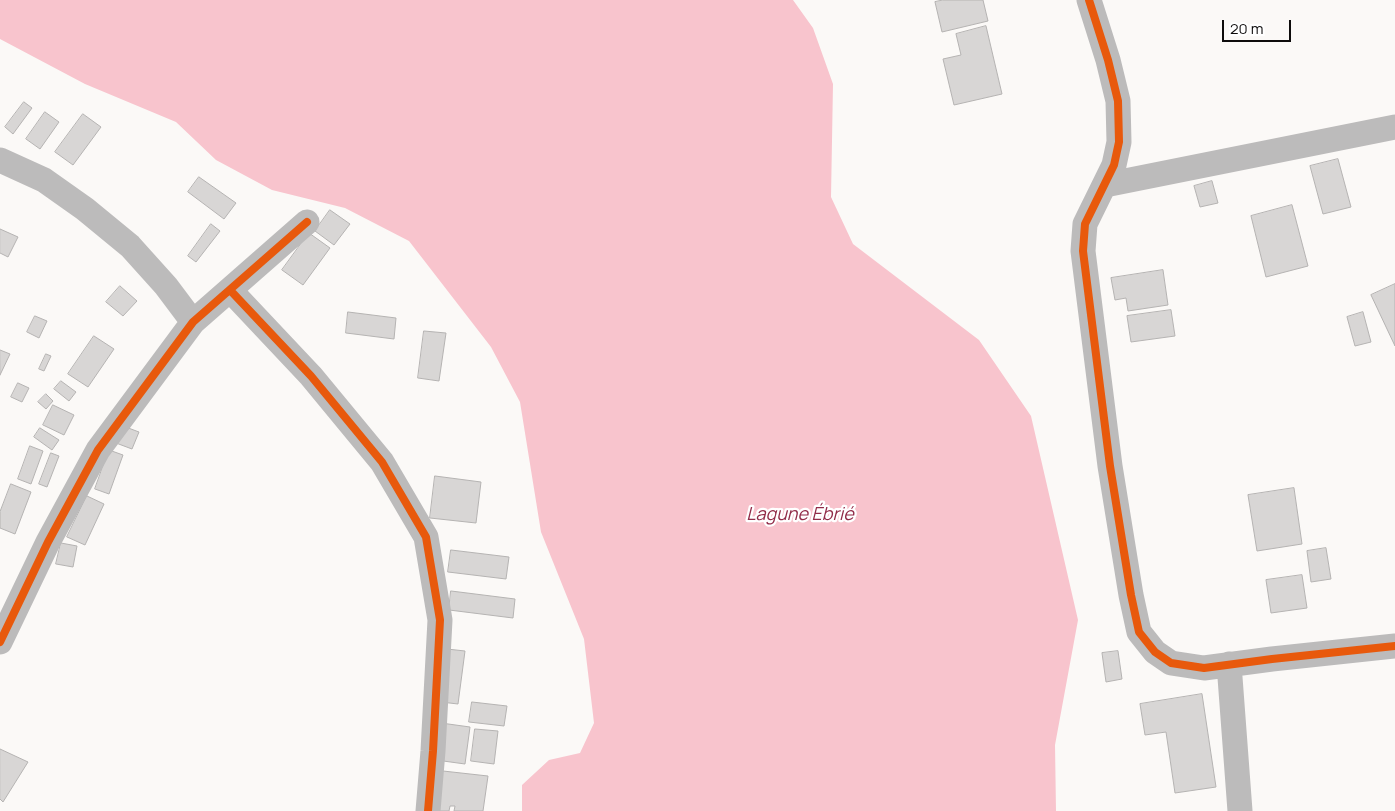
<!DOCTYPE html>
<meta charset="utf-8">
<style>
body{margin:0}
#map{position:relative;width:1395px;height:811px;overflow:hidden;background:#fbf9f7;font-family:Manrope,sans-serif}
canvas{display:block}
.scale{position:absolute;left:1222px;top:20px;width:69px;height:22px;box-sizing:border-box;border:2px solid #0e0c0c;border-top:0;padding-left:6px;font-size:15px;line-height:18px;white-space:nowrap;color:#0e0c0c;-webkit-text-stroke:4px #fff;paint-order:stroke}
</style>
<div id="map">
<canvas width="1395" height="811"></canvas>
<div class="scale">20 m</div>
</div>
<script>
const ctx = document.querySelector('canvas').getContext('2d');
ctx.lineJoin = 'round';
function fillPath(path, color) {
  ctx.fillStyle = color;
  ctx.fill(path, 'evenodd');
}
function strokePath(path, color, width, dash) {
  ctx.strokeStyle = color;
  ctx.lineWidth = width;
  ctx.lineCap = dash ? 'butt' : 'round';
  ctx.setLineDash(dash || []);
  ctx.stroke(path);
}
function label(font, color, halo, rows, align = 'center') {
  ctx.font = font + ' Manrope,sans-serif';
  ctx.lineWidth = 4.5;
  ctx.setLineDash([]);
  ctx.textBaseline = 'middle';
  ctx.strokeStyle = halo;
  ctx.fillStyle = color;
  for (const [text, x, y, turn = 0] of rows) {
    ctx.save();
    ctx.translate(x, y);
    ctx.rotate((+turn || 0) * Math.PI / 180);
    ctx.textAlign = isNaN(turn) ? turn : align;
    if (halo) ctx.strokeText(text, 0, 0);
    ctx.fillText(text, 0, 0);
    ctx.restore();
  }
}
const water = new Path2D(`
 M 0,0 L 793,0 L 813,28 L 833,84 L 831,197 L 853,244 L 979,340 L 1031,416 L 1078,620 L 1055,745 L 1056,811 L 522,811 L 522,785 L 549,760 L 580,753 L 594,723 L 584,639 L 541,532 L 520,402 L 491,347 L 409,241 L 345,208 L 272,190 L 216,160 L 176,122 L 85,84 L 0,39 Z`);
const building = new Path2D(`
 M 943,0 L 983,0 L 988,21 L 942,32 L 935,2 Z
 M 986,26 L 1002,94 L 954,105 L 943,59 L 961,55 L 956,34 Z
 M 24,102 L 32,108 L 13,134 L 5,127 Z
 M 45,112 L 59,122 L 40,149 L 26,139 Z
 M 83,114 L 101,127 L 73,165 L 55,152 Z
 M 1338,159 L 1351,207 L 1323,214 L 1310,166 Z
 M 199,177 L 236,203 L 224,219 L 188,192 Z
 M 1212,181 L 1218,203 L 1200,207 L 1194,186 Z
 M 1292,205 L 1308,266 L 1266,277 L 1251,216 Z
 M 330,210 L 350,224 L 334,245 L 315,231 Z
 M 211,224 L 220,231 L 196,262 L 188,256 Z
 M 0,229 L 18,237 L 8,257 L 0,253 Z
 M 309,233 L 330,248 L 303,285 L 282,270 Z
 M 1163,270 L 1168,305 L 1128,311 L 1126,298 L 1115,300 L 1111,278 Z
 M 1395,284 L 1395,346 L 1371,295 Z
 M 120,286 L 137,301 L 123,316 L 106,302 Z
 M 1171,310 L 1175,336 L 1131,342 L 1127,316 Z
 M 348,312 L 396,318 L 394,339 L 346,333 Z
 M 1363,312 L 1371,342 L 1355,346 L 1347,317 Z
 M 35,316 L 47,321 L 39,338 L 27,332 Z
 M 424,331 L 446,333 L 439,381 L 418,378 Z
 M 94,336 L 114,349 L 88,387 L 68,374 Z
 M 0,350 L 10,354 L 0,375 Z
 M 46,354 L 51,356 L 44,371 L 39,369 Z
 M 61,381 L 76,392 L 69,401 L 54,389 Z
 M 18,383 L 29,388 L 22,402 L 11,397 Z
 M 46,394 L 53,401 L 46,409 L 38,402 Z
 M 53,405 L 74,415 L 64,435 L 43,425 Z
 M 123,426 L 139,432 L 132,449 L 116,443 Z
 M 40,428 L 59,440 L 52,450 L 34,437 Z
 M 30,446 L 43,451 L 31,484 L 18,479 Z
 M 109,450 L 123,455 L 109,494 L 95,489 Z
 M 51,453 L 59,456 L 47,487 L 39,484 Z
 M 435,476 L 481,482 L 476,523 L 430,518 Z
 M 11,484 L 31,492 L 15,534 L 0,528 L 0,512 Z
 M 1294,488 L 1302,544 L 1257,551 L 1248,495 Z
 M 87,496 L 104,504 L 85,545 L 67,537 Z
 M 61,543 L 77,546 L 73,567 L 56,564 Z
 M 1326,548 L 1331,579 L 1311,582 L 1307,551 Z
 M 451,550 L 509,557 L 506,579 L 448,572 Z
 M 1302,575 L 1307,608 L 1271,613 L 1266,580 Z
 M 451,591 L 515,599 L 513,618 L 449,610 Z
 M 447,649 L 465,651 L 458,704 L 441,702 Z
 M 1118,651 L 1122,679 L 1106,682 L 1102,653 Z
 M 1202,694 L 1216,787 L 1175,793 L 1166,732 L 1145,735 L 1140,704 Z
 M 472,702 L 507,706 L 504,726 L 469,722 Z
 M 441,723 L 470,727 L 465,764 L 436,760 Z
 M 475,729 L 498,731 L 494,764 L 471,761 Z
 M 0,749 L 28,762 L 3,802 L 0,799 Z
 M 443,771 L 488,776 L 483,811 L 454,811 L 455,806 L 450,806 L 449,811 L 438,811 Z`);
const minor = new Path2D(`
 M 1089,0 L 1108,60 L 1118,101 L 1119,142 L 1114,165 L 1085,224 L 1083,251 L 1110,466 L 1131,595 L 1139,632 L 1155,652 L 1171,663 L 1204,668 L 1272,659 L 1395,646
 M 0,160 L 44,180 L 85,209 L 130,246 L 166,286 L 193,322
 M 1105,185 L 1395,127
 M 230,290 L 311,376 L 382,462 L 426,537 L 440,620 L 433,751 L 428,811
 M 0,642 L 48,542 L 98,450 L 193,322 L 307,222
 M 1229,664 L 1240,811`);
const cycleway = new Path2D(`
 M 1089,0 L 1108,60 L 1118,101 L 1119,142 L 1114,165 L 1085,224 L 1083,251 L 1110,466 L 1131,595 L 1139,632 L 1155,652 L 1171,663 L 1204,668 L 1272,659 L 1395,646
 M 230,290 L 311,376 L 382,462 L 426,537 L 440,620 L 433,751 L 428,811
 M 0,642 L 48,542 L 98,450 L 193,322 L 307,222`);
const waterNames = [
 ["Lagune Ébrié",800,515]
];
fillPath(water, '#f8c4cd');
fillPath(building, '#d8d6d5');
strokePath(building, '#b5b3b2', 1);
strokePath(minor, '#bcbbbb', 25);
strokePath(cycleway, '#e8590c', 8);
label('italic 18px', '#912b48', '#fff', waterNames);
</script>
